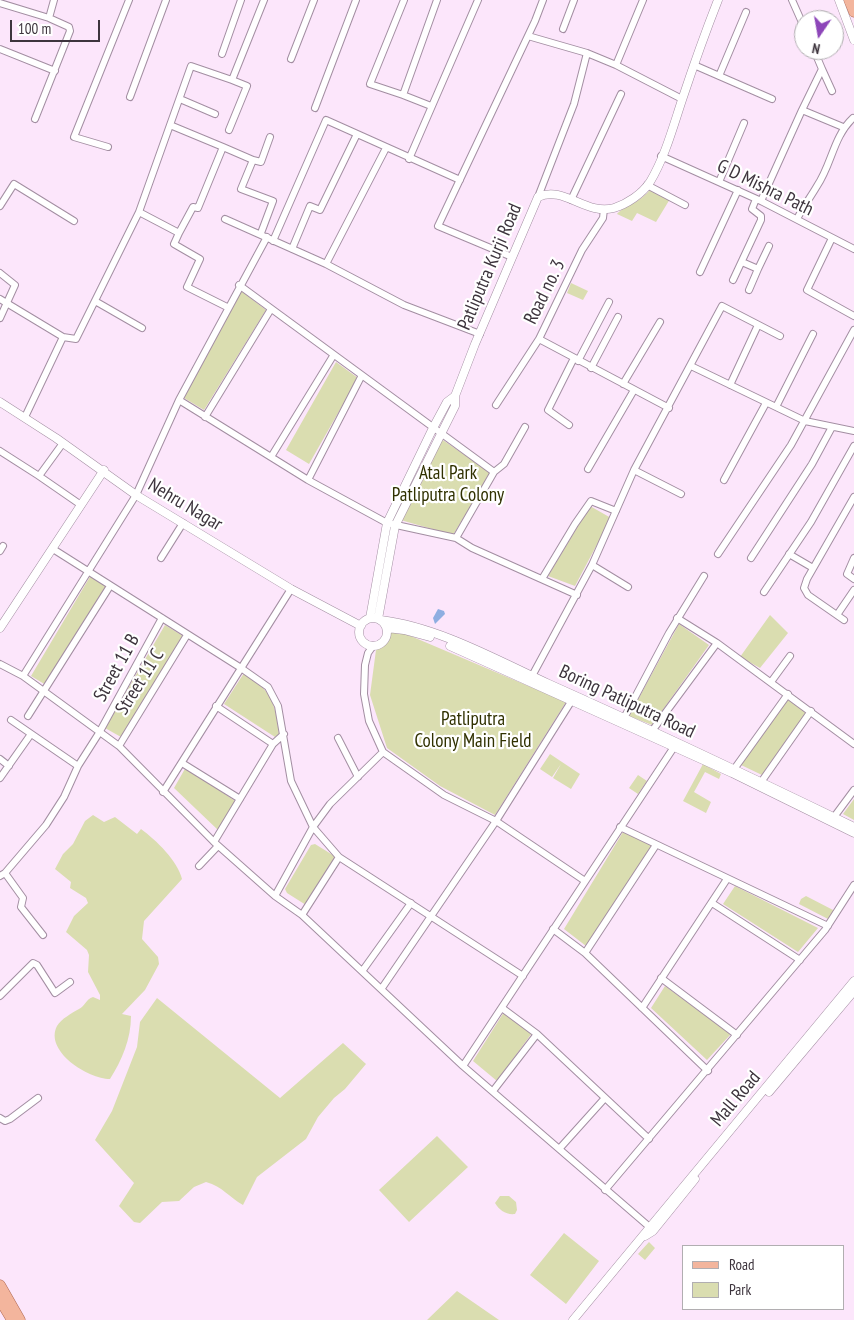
<!DOCTYPE html>
<style>
body{margin:0}
#map{position:relative;width:854px;height:1320px;overflow:hidden;background:#fce6fb;font-family:"PT Sans Narrow",sans-serif}
canvas{display:block}
.legend{position:absolute;left:682px;top:1245px;width:162px;height:65px;box-sizing:border-box;background:#fff;border:1px solid #b1aeb1;margin:0;padding:6px 9px;list-style:none;font-size:15px;color:#3d343d}
.legend li{display:flex;align-items:center;gap:10px;height:25px}
.legend b{width:25px;border:1px solid #b1aeb1}
.north{position:absolute;left:794px;top:10px;width:50px;height:50px;box-sizing:border-box;background:#fff;border:1px solid #b1aeb1;border-radius:50%;rotate:192deg;font-size:14px;font-weight:700;line-height:20px;text-align:center;color:#3d343d}
.north::after{content:'';display:block;margin:auto;width:18px;height:22px;background:#8d46b9;clip-path:polygon(50% 0,100% 100%,50% 72%,0 100%)}
.scale{position:absolute;left:10px;top:20px;width:90px;height:22px;box-sizing:border-box;border:2px solid #3d343d;border-top:0;padding-left:6px;font-size:15px;line-height:18px;white-space:nowrap;color:#3d343d;-webkit-text-stroke:4px #fff;paint-order:stroke}
</style>
<div id="map">
<canvas width="854" height="1320"></canvas>
<ul class="legend">
<li><b style="height:6px;background:#f3b59d"></b>Road</li>
<li><b style="height:14px;background:#daddb0"></b>Park</li>
</ul>
<div class="north">N</div>
<div class="scale">100 m</div>
</div>
<script>
const ctx = document.querySelector('canvas').getContext('2d');
ctx.lineJoin = 'round';
function fillPath(path, color) {
  ctx.fillStyle = color;
  ctx.fill(path, 'evenodd');
}
function strokePath(path, color, width, dash) {
  ctx.strokeStyle = color;
  ctx.lineWidth = width;
  ctx.lineCap = dash ? 'butt' : 'round';
  ctx.setLineDash(dash || []);
  ctx.stroke(path);
}
function label(font, color, halo, rows, align = 'center') {
  ctx.font = font + ' "PT Sans Narrow",sans-serif';
  ctx.lineWidth = 4.5;
  ctx.setLineDash([]);
  ctx.textBaseline = 'middle';
  ctx.strokeStyle = halo;
  ctx.fillStyle = color;
  for (const [text, x, y, turn = 0] of rows) {
    ctx.save();
    ctx.translate(x, y);
    ctx.rotate((+turn || 0) * Math.PI / 180);
    ctx.textAlign = isNaN(turn) ? turn : align;
    if (halo) ctx.strokeText(text, 0, 0);
    ctx.fillText(text, 0, 0);
    ctx.restore();
  }
}
const green = new Path2D(`
 M 651,188 L 670,199 L 656,222 L 637,213 L 632,221 L 617,214 C 622,207 641,203 651,188 Z
 M 571,283 L 588,291 L 583,300 L 567,293 Z
 M 240,290 L 266,310 L 204,410 L 184,398 Z
 M 336,362 L 358,378 L 309,464 L 286,450 Z
 M 437,436 L 491,473 L 453,535 L 397,519 Z
 M 590,506 L 611,518 L 575,586 L 548,576 Z
 M 91,575 L 108,587 L 46,685 L 31,676 Z
 M 770,615 L 788,633 L 760,668 L 740,657 Z
 M 679,624 L 709,645 L 652,725 L 629,716 Z
 M 165,625 L 183,636 L 121,737 L 105,728 Z
 M 386,632 L 406,634 L 566,702 L 495,815 L 440,786 L 387,748 L 370,695 L 376,650 L 384,641 Z
 M 244,673 C 272,691 275,702 279,734 L 275,737 L 224,704 Z
 M 788,699 L 807,713 L 762,775 L 741,765 Z
 M 550,754 L 580,774 L 571,789 L 553,778 L 561,764 L 552,777 L 540,769 Z
 M 703,764 L 721,774 L 719,779 L 705,772 L 694,792 L 711,802 L 706,813 L 683,801 Z
 M 186,767 L 235,801 L 218,830 L 174,788 Z
 M 638,775 L 647,781 L 638,794 L 629,788 Z
 M 854,799 L 854,820 L 843,814 Z
 M 93,815 L 104,822 L 115,817 L 137,834 L 141,829 C 156,840 178,861 182,879 L 144,921 L 142,939 L 158,957 L 159,964 L 145,990 L 122,1014 L 131,1016 C 131,1039 122,1060 110,1079 C 88,1079 44,1051 57,1026 C 61,1019 72,1013 79,1009 C 85,1006 86,999 93,997 L 100,1000 L 100,995 L 88,972 L 89,955 L 87,950 L 66,932 L 74,916 L 88,903 L 86,898 L 70,888 L 71,882 L 55,869 L 63,854 L 73,844 L 85,821 Z
 M 623,832 L 653,846 L 586,946 L 564,929 Z
 M 315,844 L 336,857 L 306,905 L 287,893 L 285,889 L 311,845 Z
 M 735,886 L 818,928 L 798,952 L 723,904 Z
 M 806,896 L 835,911 L 830,920 L 799,904 L 801,899 Z
 M 665,986 L 731,1034 L 707,1060 L 651,1008 Z
 M 157,998 L 280,1098 L 343,1043 L 366,1064 L 345,1089 L 334,1098 L 318,1117 L 306,1139 L 257,1177 L 243,1205 C 229,1197 223,1187 206,1182 L 194,1187 L 179,1201 L 162,1202 L 140,1223 L 134,1222 L 119,1206 L 134,1183 L 95,1140 L 112,1111 L 137,1047 L 140,1022 Z
 M 504,1012 L 532,1033 L 497,1081 L 473,1061 Z
 M 437,1136 L 468,1167 L 409,1222 L 379,1190 Z
 M 500,1196 L 509,1196 L 516,1202 L 517,1210 L 515,1214 C 506,1215 499,1210 495,1203 Z
 M 564,1233 L 599,1261 L 566,1304 L 530,1275 Z
 M 649,1242 L 655,1248 L 645,1260 L 638,1254 Z
 M 457,1291 L 499,1320 L 427,1320 Z`);
const water = new Path2D(`
 M 438,609 L 444,611 L 445,614 L 435,624 L 433,618 Z`);
const minor = new Path2D(`
 M 792,0 L 804,27
 M 0,3 L 49,18 L 54,0
 M 563,29 L 574,0
 M 528,36 L 587,53 L 616,65 L 682,99
 M 0,49 L 55,71
 M 814,50 L 822,69 L 802,110 L 843,127
 M 222,54 L 241,0
 M 291,59 L 314,0
 M 616,65 L 643,0
 M 694,65 L 772,99
 M 822,69 L 832,91
 M 719,76 L 746,12
 M 403,95 L 370,84 L 404,0
 M 130,97 L 166,0
 M 180,99 L 215,114
 M 431,106 L 403,95 L 437,0
 M 315,108 L 356,0
 M 35,119 L 70,31 L 69,27 L 49,18
 M 170,125 L 223,147 L 198,208 L 193,207 L 179,233 L 139,212 L 191,66 L 232,80 L 264,0
 M 229,130 L 247,86 L 232,80
 M 108,147 L 74,137 L 129,0
 M 223,147 L 253,160 L 241,189 L 273,201 L 261,233
 M 661,156 L 761,201 L 854,249
 M 409,159 L 478,0
 M 253,160 L 261,162 L 270,137
 M 719,182 L 744,123
 M 647,185 L 685,205
 M 538,197 L 574,104 L 587,53
 M 571,200 L 621,94
 M 761,201 L 802,110
 M 0,206 L 14,184 L 74,221
 M 604,209 L 603,218 L 582,250 L 539,339 L 669,408
 M 225,219 L 326,264 L 404,305 L 480,334
 M 797,219 C 803,207 810,198 817,186 C 832,164 833,137 853,118
 M 179,233 L 174,244 L 200,259 L 187,287 L 227,307
 M 832,238 L 807,290 L 854,316
 M 273,241 L 326,120 L 460,180
 M 292,249 L 310,206 L 320,210 L 357,134
 M 512,257 L 438,226 L 535,21 L 543,0
 M 742,262 L 758,269 L 769,246
 M 326,264 L 386,148
 M 700,272 L 738,190
 M 0,273 L 15,285 L 0,318
 M 733,280 L 761,220 L 761,216 L 752,209 L 756,199
 M 239,285 L 494,472
 M 749,290 L 758,269
 M 0,299 L 63,337 L 25,417
 M 95,301 L 142,328
 M 63,337 L 76,339 L 139,212
 M 578,361 L 609,302
 M 691,366 L 805,421 L 854,431
 M 591,368 L 618,317
 M 623,384 L 660,322
 M 730,385 L 758,325
 M 179,400 L 308,480 L 387,523 L 456,538 L 472,548 L 577,595
 M 496,405 L 539,339
 M 776,407 L 813,334
 M 205,417 L 271,309
 M 569,425 L 548,410 L 574,358
 M 63,443 L 39,476 L 81,505
 M 0,451 L 39,476
 M 271,457 L 333,356
 M 588,469 L 634,390
 M 634,470 L 681,494
 M 308,480 L 361,377
 M 724,480 L 766,403
 M 456,538 L 494,472 L 504,464 L 525,427
 M 53,549 L 241,668 L 268,687 L 278,706 L 291,781 L 313,827 L 339,857 L 523,976
 M 0,551 L 3,546
 M 718,554 L 791,445 L 854,330
 M 789,554 L 813,568
 M 161,558 L 183,523
 M 751,558 L 812,464 L 832,427
 M 854,558 L 847,574 L 854,579
 M 592,565 L 628,587
 M 542,579 L 575,524 L 591,501 L 616,511
 M 764,592 L 811,522 L 854,446
 M 837,615 L 854,590
 M 677,618 L 717,643 L 854,744
 M 844,620 L 808,595 L 804,588 L 807,579 L 854,497
 M 373,646 L 368,653 L 365,665 L 364,694 L 369,721 L 383,752 L 444,795 L 496,821 L 585,881
 M 0,664 L 23,676 L 119,746 L 214,842 L 275,896 L 302,915 L 463,1066 L 653,1230
 M 23,676 L 136,495 L 179,400 L 267,237
 M 532,676 L 592,565 L 634,470 L 722,306 L 780,336
 M 771,682 L 790,656
 M 216,706 L 273,744
 M 28,716 L 110,586
 M 624,718 L 669,633 L 704,576
 M 11,720 L 78,766
 M 652,731 L 717,643
 M 338,738 L 358,777
 M 119,746 L 187,635
 M 0,759 L 9,766
 M 182,763 L 240,799
 M 732,772 L 788,694
 M 0,778 L 31,734
 M 759,785 L 811,711
 M 163,792 L 291,589
 M 834,817 L 854,790
 M 620,827 L 828,926
 M 214,842 L 273,744 L 284,734
 M 199,866 L 218,846
 M 5,873 L 23,898 L 21,907 L 43,935
 M 0,876 L 5,873 L 46,825 L 64,797 L 78,766 L 99,733 L 162,618
 M 275,896 L 313,827 L 330,804 L 383,752
 M 712,903 L 800,960
 M 302,915 L 339,857
 M 553,929 L 585,953 L 708,1071
 M 585,953 L 656,845
 M 363,970 L 411,903
 M 661,978 L 737,1035
 M 382,988 L 496,821 L 574,697
 M 0,996 L 33,963 L 37,965 L 55,993 L 70,982
 M 502,1008 L 537,1034 L 649,1139
 M 642,1008 L 727,879
 M 463,1066 L 676,744
 M 493,1091 L 537,1034
 M 0,1118 L 5,1121 L 10,1119 L 38,1098
 M 560,1148 L 605,1098
 M 605,1190 L 825,930 L 854,885`);
const tertiary = new Path2D(`
 M 839,0 L 854,40
 M 0,402 L 56,438 L 136,495 L 291,589 L 361,626
 M 370,618 L 387,523 L 433,428 L 447,402 L 455,396
 M359 632a14 14 0 1 1 28 0a14 14 0 1 1-28 0Z
 M 378,619 L 395,526 L 455,406 L 455,396 L 475,344 L 538,197 C 564,185 586,216 614,208 C 627,204 642,194 650,182 C 665,157 673,127 682,100 C 693,67 705,33 718,0
 M 381,620 C 438,627 497,660 549,684 C 652,730 753,778 854,827
 M 0,628 L 104,470
 M 387,628 L 404,630 L 430,637
 M 450,646 L 732,773 L 854,833
 M 769,1092 L 854,991
 M 645,1236 L 653,1231 L 695,1179
 M 573,1320 L 854,981`);
const primary = new Path2D(`
 M 849,0 L 854,12
 M 0,1285 L 20,1320
 M 0,1300 L 12,1320`);
const streetNames = [
 ["G D Mishra Path",765,188,26],
 ["Patliputra Kurji Road",490,267,-67],
 ["Road no. 3",545,292,-64],
 ["Nehru Nagar",185,505,31],
 ["Street 11 B",117,668,-61],
 ["Street 11 C",140,682,-58],
 ["Boring Patliputra Road",627,702,25],
 ["Mall Road",736,1099,-50]
];
const parkNames = [
 ["Atal Park",448,474],
 ["Patliputra Colony",448,496],
 ["Patliputra",473,720],
 ["Colony Main Field",473,742]
];
fillPath(green, '#daddb0');
fillPath(water, '#8eaee1');
strokePath(minor, '#a38ea2', 8);
strokePath(tertiary, '#a38ea2', 9);
strokePath(primary, '#ae6751', 11);
strokePath(minor, '#fff', 6);
strokePath(tertiary, '#fff', 8);
strokePath(primary, '#f3b59d', 10);
label('19px', '#3d343d', '#fff', streetNames);
label('19px', '#303100', '#fff', parkNames);
</script>
